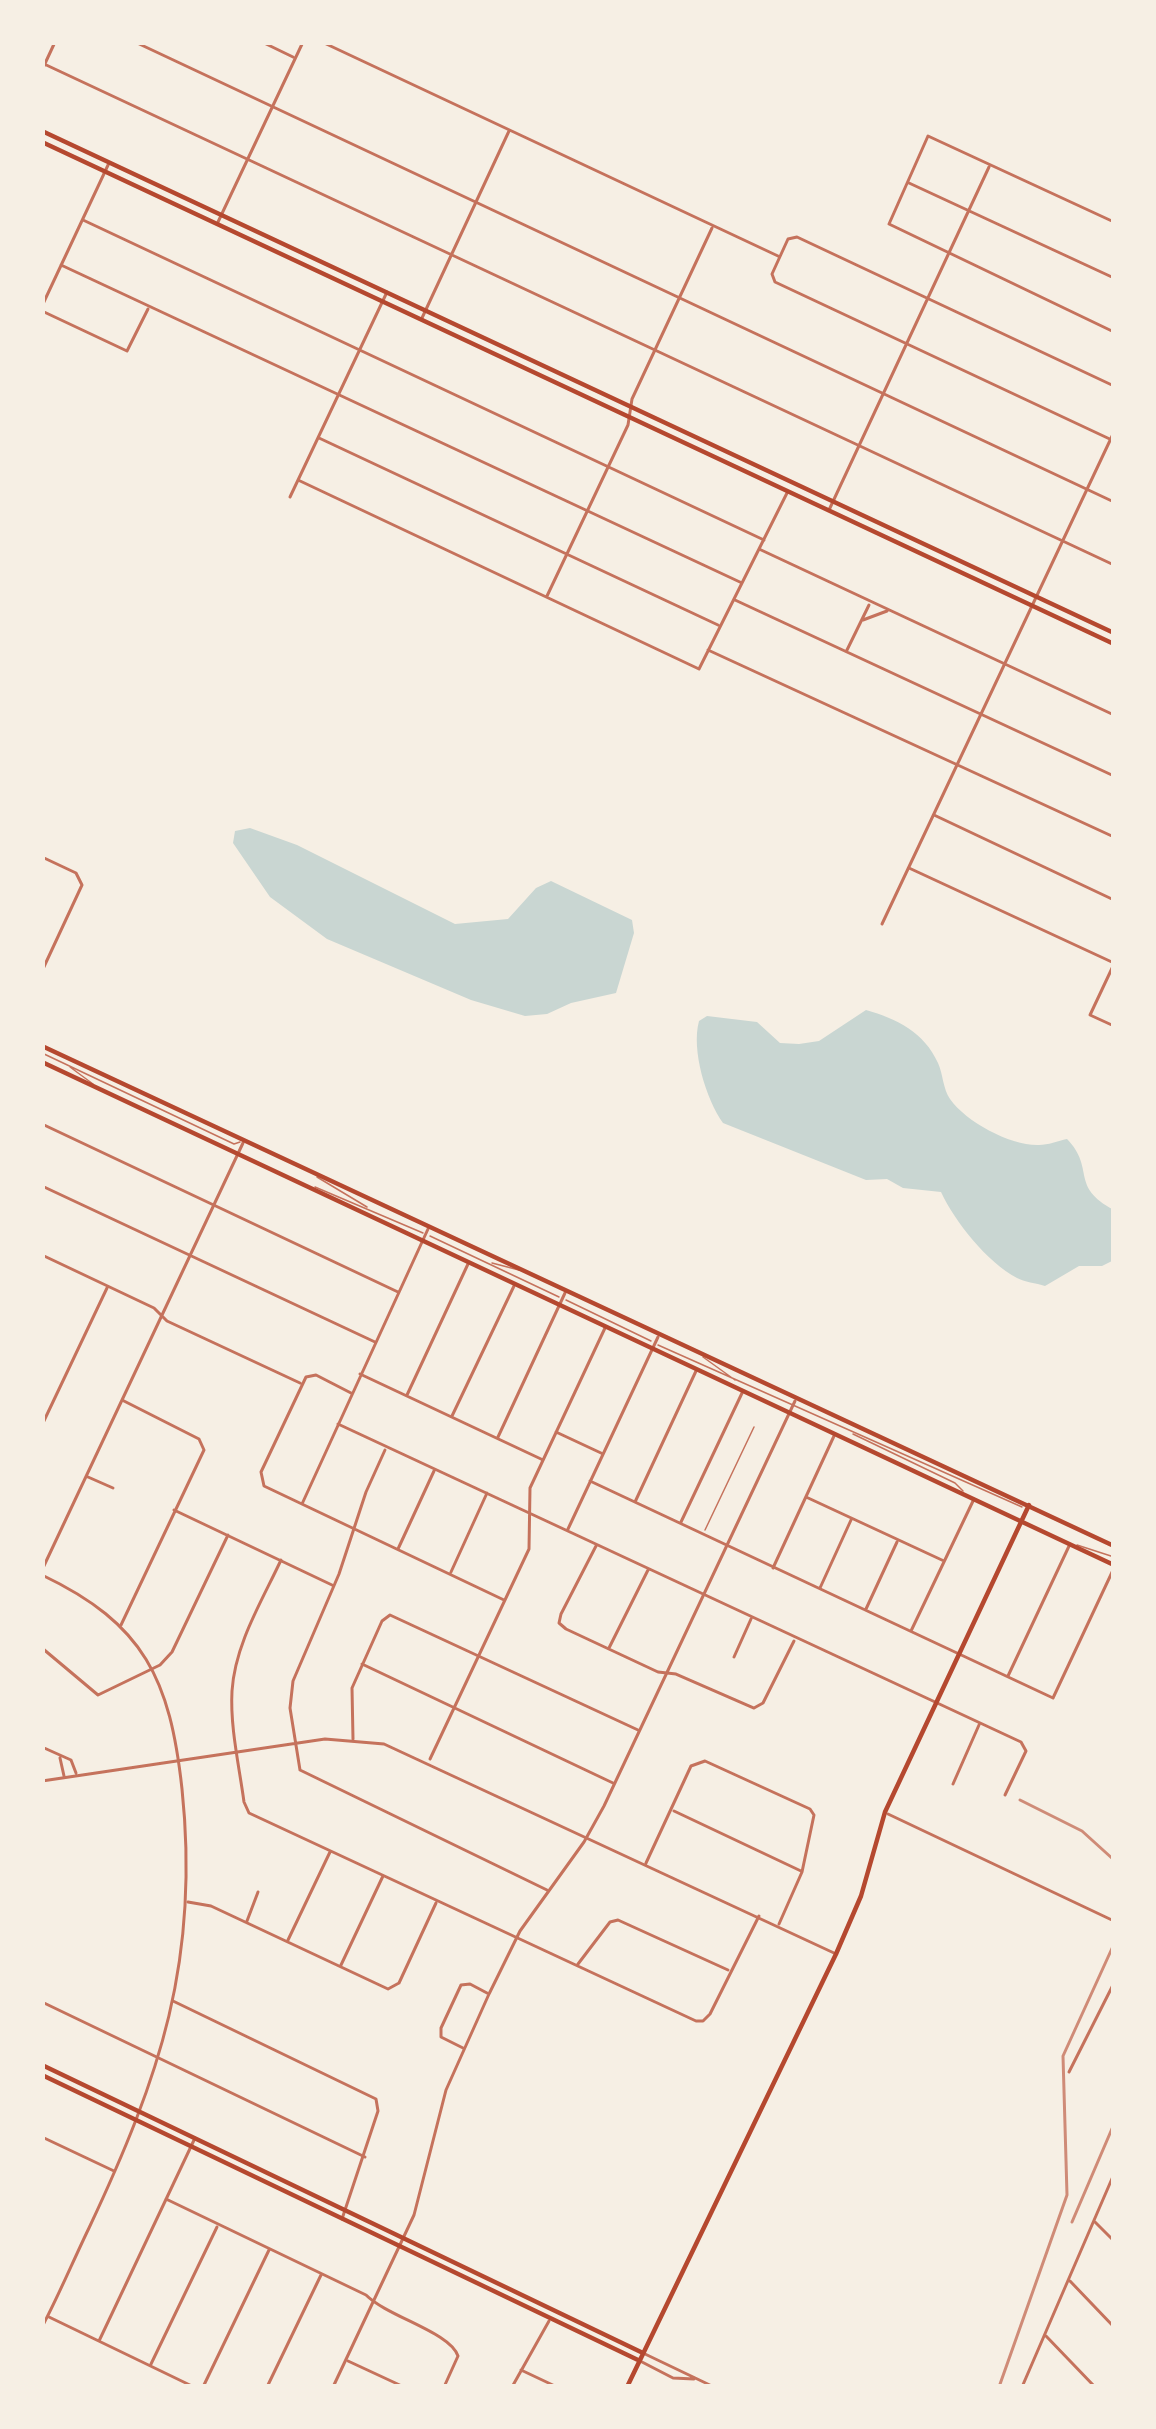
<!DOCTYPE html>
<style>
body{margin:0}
#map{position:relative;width:1156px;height:2429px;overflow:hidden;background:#f6efe4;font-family:Roboto,sans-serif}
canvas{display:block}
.frame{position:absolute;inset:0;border:45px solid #f6efe4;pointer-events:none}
</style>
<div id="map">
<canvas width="1156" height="2429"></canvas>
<div class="frame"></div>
</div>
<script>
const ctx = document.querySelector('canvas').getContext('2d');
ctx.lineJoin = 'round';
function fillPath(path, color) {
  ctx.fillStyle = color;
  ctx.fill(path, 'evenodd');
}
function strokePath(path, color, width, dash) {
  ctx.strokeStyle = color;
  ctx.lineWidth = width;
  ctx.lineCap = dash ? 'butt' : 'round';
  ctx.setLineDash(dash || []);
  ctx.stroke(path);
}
const water = new Path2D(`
 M 250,828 L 297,845 L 455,924 L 508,919 L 536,888 L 551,881 L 632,920 L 634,933 L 616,993 L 571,1003 L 547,1014 L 525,1016 L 471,1000 L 327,939 L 270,897 L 233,843 L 235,831 Z
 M 866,1010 C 897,1019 924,1032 938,1063 C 943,1074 943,1089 950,1099 C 966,1122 1011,1146 1039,1145 C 1048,1145 1058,1141 1067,1139 C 1096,1169 1069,1186 1114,1210 L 1114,1260 L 1102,1266 L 1079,1266 L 1045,1286 C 1036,1283 1024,1282 1017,1278 C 987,1262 955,1222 941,1192 L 903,1188 L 887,1179 L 866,1180 L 723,1123 C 706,1099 691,1050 699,1021 L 707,1016 L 757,1022 L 780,1043 L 799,1044 L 819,1041 Z`);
const service = new Path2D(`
 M 42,1053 L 234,1144 L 240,1142
 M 70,1067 L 93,1084
 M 317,1177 L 367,1207
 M 315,1187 L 423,1233
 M 430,1236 L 559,1297
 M 492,1263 L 519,1270
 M 566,1300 L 651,1341
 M 658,1345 L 1022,1507
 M 703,1357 L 735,1380
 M 853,1434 L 955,1483 L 963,1491
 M 705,1530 L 754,1427
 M 1077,1545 L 1114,1557`);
const minor = new Path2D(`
 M 135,42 L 1114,502
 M 262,42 L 293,57
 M 322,42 L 778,256
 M 42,63 L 1114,565
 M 42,70 L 55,42
 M 909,183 L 1114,278
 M 83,220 L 764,540
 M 218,222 L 303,42
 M 1114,222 L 928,136 L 889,224 L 1114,332
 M 61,265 L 742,583
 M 42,306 L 109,163
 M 42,311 L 127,351 L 148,309
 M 422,318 L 509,131
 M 1114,386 L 797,237 L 788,239 L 772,274 L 775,282 L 1114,441
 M 319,438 L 718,625
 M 298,480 L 699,669 L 787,493
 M 290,497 L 387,292
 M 829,510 L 989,167
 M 759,549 L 1114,715
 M 547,596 L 628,425 L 632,399 L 712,228
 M 735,600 L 1114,776
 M 863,620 L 887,611
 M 708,650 L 1114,837
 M 847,650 L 869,605
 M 934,815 L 1114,900
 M 42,857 L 76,873 L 82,885 L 42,971
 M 909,868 L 1114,963
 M 882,924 L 1114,432
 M 1114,964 L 1090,1015 L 1114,1026
 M 42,1124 L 398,1292
 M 42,1186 L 375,1342
 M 42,1255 L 154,1308 L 167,1321 L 300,1383
 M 360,1374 L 541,1459
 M 351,1393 L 316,1375 L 306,1377 L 261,1472 L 264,1486 L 504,1600
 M 407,1395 L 468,1264
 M 452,1416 L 514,1286
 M 338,1424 L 1021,1742 L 1026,1751 L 1005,1795
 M 42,1425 L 107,1288
 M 556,1432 L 601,1453
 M 498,1437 L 565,1293
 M 385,1450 L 366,1492 L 339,1574 L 293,1681 L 290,1708 L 300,1770 L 547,1890
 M 88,1477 L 113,1488
 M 590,1481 L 1053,1698 L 1114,1568
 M 806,1497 L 944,1561
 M 635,1502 L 696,1371
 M 302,1504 L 428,1229
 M 174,1510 L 332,1585
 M 681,1522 L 743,1391
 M 568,1529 L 658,1337
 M 596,1546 L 561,1614 L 559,1623 L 566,1629 L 658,1672 L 676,1674 L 754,1708 L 763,1703 L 794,1641
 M 398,1549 L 434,1471
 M 281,1560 C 262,1601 235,1644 232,1691 C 230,1727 239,1765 244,1802 L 249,1813 L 696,2021 L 703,2021 L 710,2014 L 759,1916
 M 773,1568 L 834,1436
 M 42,1570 L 243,1143
 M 451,1572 L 487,1493
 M 820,1588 L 851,1520
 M 866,1609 L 897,1542
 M 121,1625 L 204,1450 L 199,1439 L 122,1400
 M 911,1631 L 974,1499
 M 42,1648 L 98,1695 L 160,1665 L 172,1652 L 228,1535
 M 609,1648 L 648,1570
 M 734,1657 L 751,1619
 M 362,1664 L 613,1783
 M 1008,1676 L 1070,1544
 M 353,1739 L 352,1688 L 382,1621 L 390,1615 L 638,1730
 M 42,1747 L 71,1760 L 76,1773
 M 60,1758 L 64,1776
 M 430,1759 L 529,1549 L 530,1488 L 605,1328
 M 42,1781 L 325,1739 L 384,1744 L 834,1953
 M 953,1784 L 979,1725
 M 674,1811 L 801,1871
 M 888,1814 L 1114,1921
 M 646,1863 L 691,1766 L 705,1761 L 810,1809 L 814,1815 L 802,1872 L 779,1924
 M 188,1902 L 211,1906 L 388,1989 L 399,1983 L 436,1903
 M 247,1921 L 258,1892
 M 288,1940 L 330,1852
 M 578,1964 L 610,1922 L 618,1920 L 728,1970
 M 341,1965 L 383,1876
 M 173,2001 L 376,2099 L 378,2111 L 342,2219
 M 42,2002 L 365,2157
 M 463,2048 L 441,2037 L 441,2028 L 461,1985 L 470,1984 L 487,1993
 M 1069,2072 L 1114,1983
 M 42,2137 L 114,2171
 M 166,2199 L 366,2295 C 388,2317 450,2332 458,2356 L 444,2387
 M 1095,2222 L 1114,2241
 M 1070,2281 L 1114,2327
 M 49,2317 L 194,2387
 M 1046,2336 L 1095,2387
 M 99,2341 L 195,2138
 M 348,2361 L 404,2387
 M 151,2364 L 217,2227
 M 521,2370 L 557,2387
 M 203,2387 L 269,2250
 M 267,2387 L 321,2275
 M 512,2387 L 549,2321`);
const tertiary = new Path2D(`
 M 42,1575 C 145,1624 170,1680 182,1789 C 200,1960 160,2077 89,2228 C 73,2261 59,2295 42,2327
 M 645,2354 L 714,2387
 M 642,2362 L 673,2378 L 694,2379
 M 333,2387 L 414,2215 L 446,2090 L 489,1994 L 520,1931 L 584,1842 L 604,1806 L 795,1401
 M 1022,2387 L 1114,2174`);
const secondary = new Path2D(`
 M 42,131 L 1114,633
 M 42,142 L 1114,644
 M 42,2065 L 643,2353
 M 42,2075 L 638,2360
 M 627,2387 L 836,1954 L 861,1896 L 885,1812 L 1029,1505`);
const primary = new Path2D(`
 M 42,1046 L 1114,1546
 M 42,1062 L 1114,1565`);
const rail = new Path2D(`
 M 1020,1800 L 1082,1831 L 1114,1860
 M 1072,2222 L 1114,2124
 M 999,2387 L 1067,2195 L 1063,2056 L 1114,1944`);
fillPath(water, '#c9d6d2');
strokePath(service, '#c5725c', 1.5);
strokePath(minor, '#c5725c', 3);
strokePath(tertiary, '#c5725c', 3);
strokePath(secondary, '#b5482f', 4.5);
strokePath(primary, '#b5482f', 4.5);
strokePath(rail, '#cf8b77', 3);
</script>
